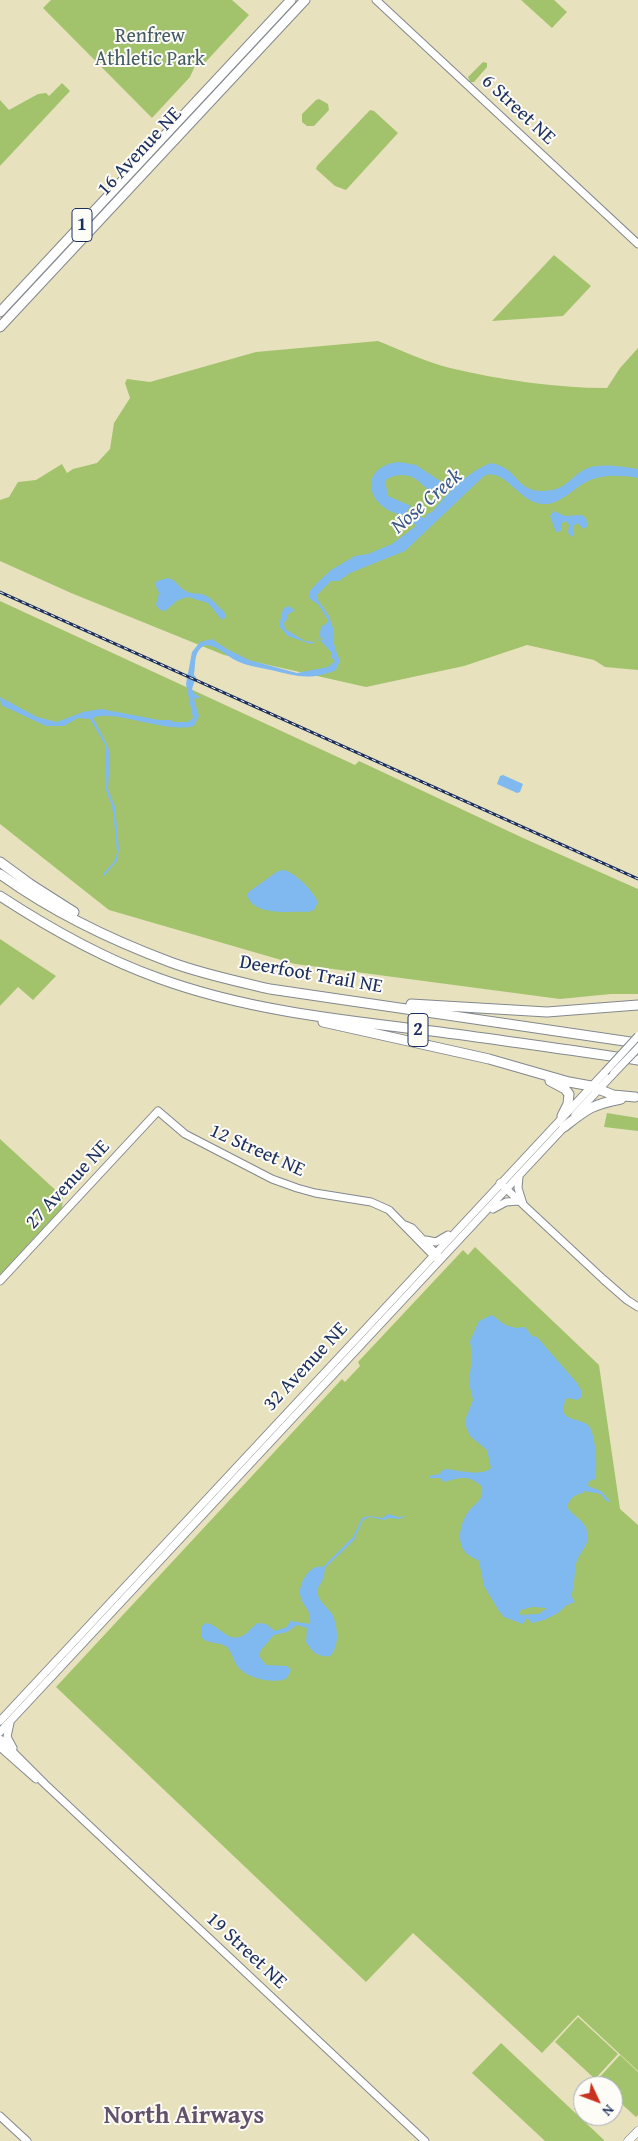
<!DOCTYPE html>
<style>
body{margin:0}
#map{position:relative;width:638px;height:2141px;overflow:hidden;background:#e8e1be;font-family:"Gentium Book Plus",serif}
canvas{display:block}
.north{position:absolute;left:573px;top:2076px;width:50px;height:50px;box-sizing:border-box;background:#fdfcf7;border:1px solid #a3aaba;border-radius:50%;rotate:133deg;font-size:14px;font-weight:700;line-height:20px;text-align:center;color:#1b2f5e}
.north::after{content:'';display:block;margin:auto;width:18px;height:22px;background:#c8321e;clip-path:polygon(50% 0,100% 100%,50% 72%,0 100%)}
</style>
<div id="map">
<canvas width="638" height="2141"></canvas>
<div class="north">N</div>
</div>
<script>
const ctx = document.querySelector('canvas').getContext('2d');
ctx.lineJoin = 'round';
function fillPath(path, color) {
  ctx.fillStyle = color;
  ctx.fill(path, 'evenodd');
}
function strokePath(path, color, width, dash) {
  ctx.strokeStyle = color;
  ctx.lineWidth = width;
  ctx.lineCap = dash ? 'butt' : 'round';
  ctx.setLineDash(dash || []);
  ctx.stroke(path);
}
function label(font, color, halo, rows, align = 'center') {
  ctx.font = font + ' "Gentium Book Plus",serif';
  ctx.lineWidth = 4;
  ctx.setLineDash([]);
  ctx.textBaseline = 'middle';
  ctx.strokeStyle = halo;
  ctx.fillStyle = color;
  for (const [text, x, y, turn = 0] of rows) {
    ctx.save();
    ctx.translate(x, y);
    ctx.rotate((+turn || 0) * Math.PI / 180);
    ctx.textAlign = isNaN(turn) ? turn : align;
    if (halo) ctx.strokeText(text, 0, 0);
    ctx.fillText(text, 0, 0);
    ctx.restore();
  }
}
const green = new Path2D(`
 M 51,0 L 232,0 L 249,15 L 201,67 L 195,66 L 190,77 L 152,118 L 43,8 Z
 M 521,0 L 554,0 L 567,12 L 552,28 Z
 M 483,62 L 487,63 L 487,67 L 474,82 L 470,82 L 468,77 Z
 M 62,83 L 70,91 L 0,166 L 0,100 L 9,110 L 38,94 L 46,93 L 49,96 Z
 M 319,99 L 328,104 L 329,110 L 314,126 L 307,126 L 302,122 L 302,114 L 316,100 Z
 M 370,110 L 374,111 L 398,133 L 346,190 L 335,186 L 316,169 L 317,166 Z
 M 554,255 L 591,286 L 563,316 L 492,321 Z
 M 378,341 C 401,350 426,362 450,368 C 501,380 555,388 607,388 L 620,368 L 638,348 L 638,670 L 605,667 L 594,660 L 527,645 L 464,666 L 366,687 L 224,655 L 71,593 L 0,561 L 0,500 L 9,497 L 18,482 L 36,480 L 62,464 L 67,473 L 73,469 L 97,463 L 110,449 L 114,423 L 130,398 L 125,383 L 127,379 L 150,382 L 256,352 Z
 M 0,601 L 355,765 L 359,761 L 523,838 L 638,889 L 638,994 L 611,994 L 560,999 L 295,964 L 109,910 L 0,824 Z
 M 0,939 L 56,976 L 33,1000 L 18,987 L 0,1006 Z
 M 607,1113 L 638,1118 L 638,1131 L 604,1127 Z
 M 0,1139 L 63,1197 L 62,1208 L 0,1275 Z
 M 475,1247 L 599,1365 L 620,1509 L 638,1525 L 638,2071 L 578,2015 L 542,2053 L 413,1933 L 366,1982 L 56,1687 L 342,1379 L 345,1382 L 360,1366 L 358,1362 L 463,1250 L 468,1255 Z
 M 578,2017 L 618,2054 L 595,2079 L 555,2042 Z
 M 501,2043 L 604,2140 L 604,2141 L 545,2141 L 472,2073 Z
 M 620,2055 L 638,2072 L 638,2115 L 636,2117 L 613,2096 L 613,2086 L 603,2086 L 597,2080 Z`);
const water = new Path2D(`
 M 399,462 L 416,465 L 448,486 L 436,495 C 422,488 418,474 400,475 C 394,476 389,477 385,481 L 388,496 L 411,506 L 404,515 C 367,510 356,467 399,462 Z
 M 491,463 C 519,468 515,491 542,491 C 568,491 569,476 588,468 C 603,463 623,467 638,469 L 638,478 C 621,475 602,474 586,482 C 571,490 561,505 542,504 C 518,502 505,467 484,476 L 405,551 L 350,573 L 339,581 L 331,581 L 318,594 L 318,600 L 329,616 L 334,631 L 333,640 L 336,651 L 340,661 L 336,670 C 310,681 296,676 271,670 C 258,667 245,666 233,659 C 224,653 217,646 206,645 C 193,650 196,664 194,675 L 196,677 L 192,689 L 195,694 L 201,697 L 194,699 L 199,716 L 194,726 C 166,734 112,708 93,718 L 108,746 L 110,758 L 108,789 L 115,807 L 119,849 L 117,861 L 104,876 L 104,873 L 114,862 L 117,852 L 114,821 L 112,806 L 106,790 L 106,746 L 90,719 L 78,718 L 64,726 L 46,726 L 1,705 L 0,697 L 37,717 L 57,722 L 83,712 L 101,709 L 159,720 L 171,720 L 173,722 L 188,722 L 193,718 L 186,684 L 192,652 L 200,642 L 212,639 L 227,649 L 249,660 L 297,673 L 328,667 L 335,661 L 332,658 L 332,653 L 320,640 L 323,639 L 322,636 L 319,640 L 311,644 L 288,636 L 279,626 L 283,609 L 288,606 L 295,610 L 287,615 L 288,618 L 284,623 L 285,629 L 305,641 L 315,642 L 319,639 L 321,627 L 327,623 L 328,620 L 318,604 L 310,599 L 310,591 L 316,584 L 331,570 L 355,556 L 368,554 L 392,544 L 416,526 L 410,517 L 417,508 L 421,517 L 425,518 L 427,514 L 432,512 C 448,493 467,472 491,463 Z
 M 554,511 L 565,516 L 582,515 L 586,518 L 588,526 L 583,529 L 578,523 L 573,526 L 574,534 L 572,537 L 568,533 L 569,525 L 566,521 L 562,523 L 561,531 L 556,532 L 550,516 Z
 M 168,578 C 176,580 178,586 184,590 C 197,598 201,587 217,605 C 221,610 225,610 226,617 L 222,620 L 208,603 L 188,597 L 178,600 L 165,611 L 160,610 L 156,605 L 159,593 L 155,584 L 157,581 Z
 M 503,775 L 523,784 L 520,792 L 517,793 L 497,784 L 500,776 Z
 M 284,870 C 297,874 312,890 318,902 L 314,910 L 308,912 C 290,911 252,917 247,894 L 250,891 L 278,871 Z
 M 492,1315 L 505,1325 L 516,1328 L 525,1327 L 532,1336 L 537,1337 L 577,1383 L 581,1390 L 582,1397 L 577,1400 L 568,1398 L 565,1400 L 563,1412 C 569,1421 580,1419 588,1425 C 596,1433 598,1469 595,1479 L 589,1481 L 588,1486 L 601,1491 L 611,1502 L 606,1501 L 601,1494 L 584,1491 L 583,1493 C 574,1495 570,1498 567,1507 C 572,1515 582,1519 586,1528 C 593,1544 579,1551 576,1564 C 574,1575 575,1585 571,1596 L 575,1602 L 567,1605 L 558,1613 L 544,1620 L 532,1623 L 527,1618 L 523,1624 L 504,1617 L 499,1611 L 484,1586 L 479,1561 C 475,1558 470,1557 466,1553 C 456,1542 460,1524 468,1512 C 475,1503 484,1501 482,1487 C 470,1474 459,1478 444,1482 L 440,1478 L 430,1478 L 429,1476 L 440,1474 L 441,1471 L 446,1469 C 458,1470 482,1477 491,1468 L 487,1450 L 470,1436 L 465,1424 L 466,1418 L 473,1400 L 469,1383 L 472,1356 L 470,1341 L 479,1321 ZM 532,1607 L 547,1608 L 539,1614 L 519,1615 L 521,1610 Z
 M 388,1514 L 398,1517 L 407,1516 L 399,1519 L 389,1518 L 384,1520 L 370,1517 L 363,1520 L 354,1540 L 325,1568 L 324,1577 L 317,1590 C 318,1602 326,1605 332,1614 C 338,1626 340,1647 330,1656 C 319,1658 312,1652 306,1642 L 307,1628 L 297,1625 L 287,1632 L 274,1635 L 261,1650 L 259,1656 L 266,1665 L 287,1666 L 291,1670 L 287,1678 C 275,1685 247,1678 239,1668 C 233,1662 233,1653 227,1647 C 219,1641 208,1645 201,1637 L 201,1627 L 206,1623 C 220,1625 227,1643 242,1636 C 249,1633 252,1626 258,1623 L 266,1624 L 275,1631 L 287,1627 L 290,1621 L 310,1624 C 312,1609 302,1607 300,1594 C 299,1582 311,1563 323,1567 L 353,1537 L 362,1518 L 368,1516 L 383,1518 Z`);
const secondary = new Path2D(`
 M 376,0 L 638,244
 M 575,1115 L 614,1073
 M 519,1177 L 518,1188 L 523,1204
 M 500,1183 L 603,1279 L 627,1300 L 638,1307
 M 493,1209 L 506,1202 L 519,1201
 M 405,1225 L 412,1228 L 438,1256
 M 426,1240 L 436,1242 L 448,1235
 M 0,1281 L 158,1111 L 185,1134 L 272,1179 L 297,1188 L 315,1193 L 371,1202 L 389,1210 L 435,1257
 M 0,1721 L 605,1072
 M 10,1723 L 7,1737 L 13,1748
 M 0,1732 L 566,1125
 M 0,1739 L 45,1784 L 425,2141
 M 0,1747 L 36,1779
 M 0,2116 L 27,2141`);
const primary = new Path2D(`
 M 628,2141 L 638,2131`);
const highway = new Path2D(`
 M 0,312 L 291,0
 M 0,327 L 305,0
 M 0,862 L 30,884 L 74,912
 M 0,874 C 51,911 111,940 170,962 C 202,974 236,981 270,989 L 638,1043
 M 0,896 C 49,928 102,958 158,978 C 245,1010 340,1020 432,1031 C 501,1040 569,1050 638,1060
 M 411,1004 L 547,1012 L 638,1005
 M 323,1022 L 489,1059 L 569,1082 L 591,1086 L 613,1095 L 635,1097
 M 550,1081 L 565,1089 L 569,1094 L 568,1104 L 562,1116
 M 564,1127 C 587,1109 591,1105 621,1099`);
const rail = new Path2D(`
 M 0,592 L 638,879`);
const secondaryBridge = new Path2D(`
 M 605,1072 L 638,1036
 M 614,1073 L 638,1048`);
const shields = [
 [82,225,20],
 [418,1030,20]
];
const shieldNames = [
 ["1",82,225],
 ["2",418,1030]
];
const parkNames = [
 ["Renfrew",150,37],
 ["Athletic Park",150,60]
];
const streetNames = [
 ["6 Street NE",518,110,43],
 ["16 Avenue NE",140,152,-47],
 ["Deerfoot Trail NE",311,975,10],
 ["12 Street NE",257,1151,24],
 ["27 Avenue NE",68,1185,-47],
 ["32 Avenue NE",306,1367,-47],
 ["19 Street NE",246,1951,43]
];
const waterNames = [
 ["Nose Creek",427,502,-41]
];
const districtNames = [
 ["North Airways",184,2117]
];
fillPath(green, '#a2c36c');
fillPath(water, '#7fb9f0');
strokePath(secondary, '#82888e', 9);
strokePath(primary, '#82888e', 9);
strokePath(highway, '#82888e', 11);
strokePath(secondary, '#fff', 7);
strokePath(primary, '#fff', 8);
strokePath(highway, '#fff', 9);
strokePath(rail, '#1b2f5e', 3);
strokePath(rail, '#fdfcf7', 1, [4]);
strokePath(secondaryBridge, '#82888e', 9, []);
strokePath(secondaryBridge, '#fff', 7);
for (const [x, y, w] of shields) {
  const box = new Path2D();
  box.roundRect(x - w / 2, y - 16.5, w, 33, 4);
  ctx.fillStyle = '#fdfcf7';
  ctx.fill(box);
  strokePath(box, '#1b2f5e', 1);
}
label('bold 19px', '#1b2f5e', null, shieldNames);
label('20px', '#445b62', '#fdfcf7', parkNames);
label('20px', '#1b2f5e', '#fdfcf7', streetNames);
label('italic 21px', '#39588a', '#fdfcf7', waterNames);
label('bold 25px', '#61516b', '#fdfcf7', districtNames);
</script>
